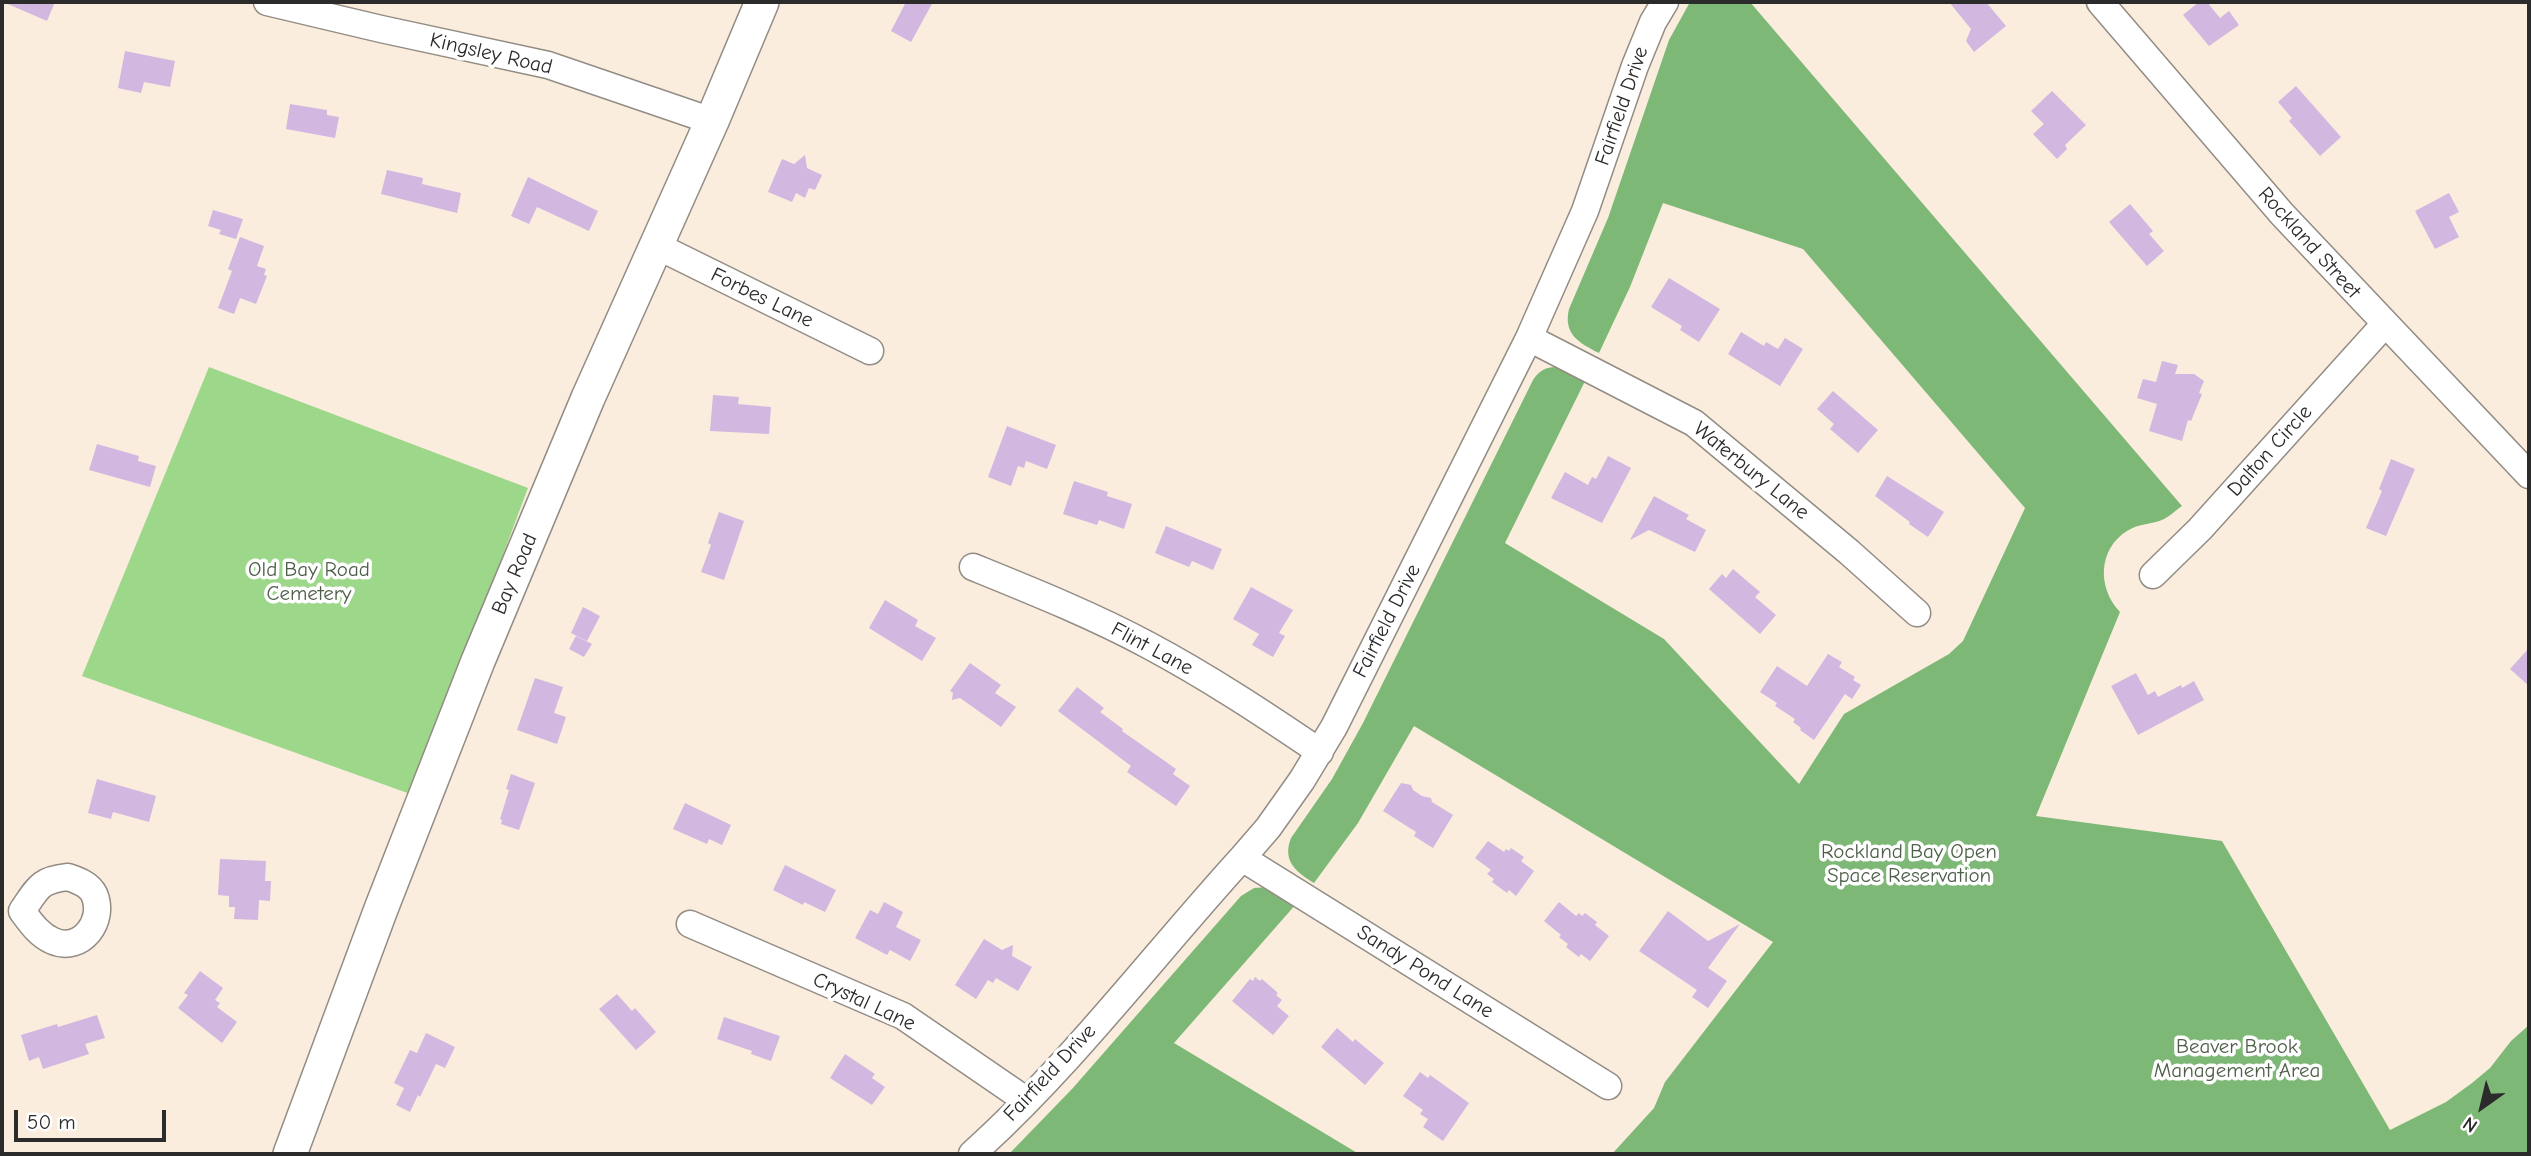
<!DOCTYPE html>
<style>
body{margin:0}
#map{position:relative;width:2531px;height:1156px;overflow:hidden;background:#faedde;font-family:"Comic Neue",sans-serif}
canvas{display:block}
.frame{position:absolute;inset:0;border:4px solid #2b2b2b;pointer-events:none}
.north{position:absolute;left:2447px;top:1072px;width:70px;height:70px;-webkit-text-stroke:5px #fff;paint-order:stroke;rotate:214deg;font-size:19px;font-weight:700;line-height:28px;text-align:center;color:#2b2b2b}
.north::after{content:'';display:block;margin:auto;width:24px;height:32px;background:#2b2b2b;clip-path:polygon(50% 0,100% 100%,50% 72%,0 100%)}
.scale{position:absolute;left:14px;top:1110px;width:152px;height:32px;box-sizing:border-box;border:4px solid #2b2b2b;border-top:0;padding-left:9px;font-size:21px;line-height:24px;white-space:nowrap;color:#2b2b2b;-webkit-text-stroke:5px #fff;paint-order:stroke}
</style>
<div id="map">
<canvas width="2531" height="1156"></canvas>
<div class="frame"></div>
<div class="north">N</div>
<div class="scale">50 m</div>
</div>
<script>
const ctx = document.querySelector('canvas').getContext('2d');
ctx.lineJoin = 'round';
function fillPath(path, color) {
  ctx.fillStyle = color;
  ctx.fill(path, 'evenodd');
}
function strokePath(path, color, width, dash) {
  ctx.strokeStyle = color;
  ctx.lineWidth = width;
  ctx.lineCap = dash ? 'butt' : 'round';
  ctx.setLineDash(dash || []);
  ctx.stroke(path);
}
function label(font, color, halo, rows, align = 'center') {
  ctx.font = font + ' "Comic Neue",sans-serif';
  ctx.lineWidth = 7;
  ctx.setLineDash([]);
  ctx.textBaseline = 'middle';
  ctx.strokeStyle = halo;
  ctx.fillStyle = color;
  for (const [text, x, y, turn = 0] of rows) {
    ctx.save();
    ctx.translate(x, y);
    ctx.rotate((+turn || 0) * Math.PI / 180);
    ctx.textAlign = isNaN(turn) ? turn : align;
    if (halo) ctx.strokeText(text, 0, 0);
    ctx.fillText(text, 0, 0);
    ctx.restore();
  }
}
const green = new Path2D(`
 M 209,367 L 528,488 L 413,795 L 82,676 Z`);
const forest = new Path2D(`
 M 1690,2 L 1750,2 L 2182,506 C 2176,510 2170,516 2164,519 C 2152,525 2139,523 2127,531 C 2098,549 2097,588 2120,612 L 2036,816 L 2222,841 L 2390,1130 L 2446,1102 L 2472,1083 L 2490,1068 L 2511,1041 L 2529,1025 L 2529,1154 L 1612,1154 L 1654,1108 L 1665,1082 L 1773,942 L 1414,726 L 1358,823 L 1314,883 C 1296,872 1282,861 1291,838 L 1332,779 L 1363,723 L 1533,380 C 1548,358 1567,369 1587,377 L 1505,543 L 1664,639 L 1799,784 L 1844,714 L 1949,654 L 1963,641 L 2025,508 L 1803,249 L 1663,203 L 1630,287 L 1599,353 C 1579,343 1563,334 1569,309 L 1608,218 L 1669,40 Z
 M 1267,887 L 1297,903 L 1174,1043 L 1359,1154 L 1009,1154 L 1072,1089 L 1241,896 L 1254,888 Z`);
const building = new Path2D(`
 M 3,2 L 55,2 L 47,21 Z
 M 906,2 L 933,2 L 911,42 L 891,31 Z
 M 1949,2 L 1986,2 L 2006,26 L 1974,52 L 1966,41 L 1971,29 Z
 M 2199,2 L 2207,2 L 2220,18 L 2229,11 L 2239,25 L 2209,46 L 2183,15 Z
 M 125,51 L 175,61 L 170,87 L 144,82 L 141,93 L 118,88 Z
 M 2296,86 L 2341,137 L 2320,156 L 2289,121 L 2292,118 L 2278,102 Z
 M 2052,91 L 2086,125 L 2065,145 L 2067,149 L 2057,159 L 2033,134 L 2044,124 L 2031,111 Z
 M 290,104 L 327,110 L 327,115 L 339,117 L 335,138 L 286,129 Z
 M 805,155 L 807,168 L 822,175 L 815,190 L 809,188 L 805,198 L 796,193 L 792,202 L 768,192 L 782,159 L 794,164 Z
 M 387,170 L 423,178 L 422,184 L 461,193 L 457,213 L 381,194 Z
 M 528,177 L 598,211 L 589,231 L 537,207 L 529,224 L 511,216 Z
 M 2449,193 L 2459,212 L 2449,217 L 2459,237 L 2435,249 L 2415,211 Z
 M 2130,204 L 2153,231 L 2149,234 L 2164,251 L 2147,266 L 2109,222 Z
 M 213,210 L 243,219 L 236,239 L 219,234 L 221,230 L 208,226 Z
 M 240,237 L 264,246 L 257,266 L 266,269 L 264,275 L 267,276 L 256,304 L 240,298 L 234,314 L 218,308 L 232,271 L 228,269 Z
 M 1669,278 L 1720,309 L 1699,342 L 1680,330 L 1682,326 L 1651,307 Z
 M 1741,332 L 1764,346 L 1766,342 L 1778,349 L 1785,338 L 1803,349 L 1780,386 L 1728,354 Z
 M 2162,361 L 2178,365 L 2175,374 L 2194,374 L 2204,381 L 2199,393 L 2202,394 L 2191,421 L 2188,420 L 2182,441 L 2149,431 L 2157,404 L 2137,398 L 2143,379 L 2156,382 Z
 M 1833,391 L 1878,430 L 1858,453 L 1830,429 L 1834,424 L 1817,409 Z
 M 713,395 L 739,397 L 738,404 L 771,407 L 769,434 L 710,431 Z
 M 1007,426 L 1056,445 L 1047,469 L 1026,461 L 1024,468 L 1018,466 L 1011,486 L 988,477 Z
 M 97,444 L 139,456 L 138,461 L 156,466 L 150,487 L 89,470 Z
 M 1608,456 L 1631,468 L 1602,523 L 1551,498 L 1565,472 L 1588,485 L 1592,477 L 1596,479 Z
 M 2391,459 L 2415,469 L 2386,536 L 2366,528 L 2382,491 L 2379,489 Z
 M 1887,476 L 1944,512 L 1928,537 L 1909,524 L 1910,522 L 1875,496 Z
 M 1074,481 L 1108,492 L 1107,496 L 1132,504 L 1124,529 L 1099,520 L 1097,525 L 1063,514 Z
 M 1654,496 L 1689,515 L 1686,519 L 1706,530 L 1695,552 L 1649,530 L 1630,540 Z
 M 719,512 L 744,521 L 724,580 L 701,572 L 711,545 L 708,543 Z
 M 1166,526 L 1222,549 L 1213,570 L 1192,561 L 1189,567 L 1155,553 Z
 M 1733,569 L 1760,592 L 1755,597 L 1776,615 L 1760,634 L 1709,589 L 1722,574 L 1726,578 Z
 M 1251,587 L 1293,610 L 1279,633 L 1285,636 L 1273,657 L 1252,645 L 1259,634 L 1233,619 Z
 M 885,600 L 918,620 L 915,626 L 936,638 L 922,661 L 869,628 Z
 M 583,607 L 600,616 L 587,641 L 571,633 Z
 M 576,636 L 592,644 L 584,657 L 569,649 Z
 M 2529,648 L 2529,686 L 2510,669 Z
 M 1828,654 L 1842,662 L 1839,667 L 1855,677 L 1853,680 L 1861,685 L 1852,699 L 1845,694 L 1814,740 L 1800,730 L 1801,728 L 1793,722 L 1795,719 L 1775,706 L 1777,703 L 1760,692 L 1777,666 L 1807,686 Z
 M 970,663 L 1001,685 L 995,693 L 1016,707 L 1001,727 L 960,698 L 952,700 L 953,693 L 950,691 Z
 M 2136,673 L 2148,695 L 2155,691 L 2158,697 L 2181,685 L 2182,688 L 2194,681 L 2204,700 L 2138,735 L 2111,686 Z
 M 535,678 L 563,687 L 554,713 L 566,717 L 557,744 L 517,730 Z
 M 1077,687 L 1104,708 L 1100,712 L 1123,729 L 1122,731 L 1176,769 L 1173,774 L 1190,786 L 1176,806 L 1127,772 L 1131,766 L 1058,711 Z
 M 511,774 L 535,783 L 519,830 L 501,824 L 502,820 L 500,819 L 509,790 L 506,789 Z
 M 97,779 L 156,796 L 149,822 L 113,812 L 111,819 L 88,813 Z
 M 1401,783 L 1411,785 L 1413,790 L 1422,796 L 1431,798 L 1432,802 L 1453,815 L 1433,848 L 1414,836 L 1416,832 L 1383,811 Z
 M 685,803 L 731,825 L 722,845 L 709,839 L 707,844 L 673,829 Z
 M 1488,841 L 1504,852 L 1506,849 L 1509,851 L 1511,848 L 1524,857 L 1521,861 L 1534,871 L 1516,896 L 1509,890 L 1507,893 L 1492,882 L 1494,879 L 1487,874 L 1491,870 L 1475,858 Z
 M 220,859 L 266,861 L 265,881 L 271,881 L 270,901 L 259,900 L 258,920 L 234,919 L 235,907 L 229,907 L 229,896 L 218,895 Z
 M 785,865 L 836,890 L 825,912 L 804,902 L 803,905 L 773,890 Z
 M 884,902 L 903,912 L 896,927 L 921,940 L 910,961 L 890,950 L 887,955 L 855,938 L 870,910 L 878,914 Z
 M 1559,902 L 1576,916 L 1579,913 L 1582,916 L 1585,913 L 1597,922 L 1595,925 L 1609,936 L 1590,961 L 1581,954 L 1579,957 L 1566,947 L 1568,944 L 1559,937 L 1561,935 L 1544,921 Z
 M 1668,911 L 1708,941 L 1740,924 L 1708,968 L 1727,981 L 1708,1008 L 1692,997 L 1697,990 L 1639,951 Z
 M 984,939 L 1002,950 L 1013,945 L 1012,956 L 1032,967 L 1018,991 L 996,978 L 993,983 L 988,980 L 976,999 L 955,985 Z
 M 200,971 L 223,988 L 215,1000 L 220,1003 L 217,1007 L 237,1022 L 222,1043 L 178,1008 L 188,995 L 184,993 Z
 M 1255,977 L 1260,981 L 1262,979 L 1278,993 L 1276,995 L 1282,1000 L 1277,1006 L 1289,1016 L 1273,1035 L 1232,1001 L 1250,979 L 1253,981 Z
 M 617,994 L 632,1011 L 635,1008 L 656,1032 L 636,1050 L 599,1009 Z
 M 97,1015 L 105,1038 L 85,1044 L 89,1054 L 43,1069 L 39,1057 L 29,1061 L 21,1035 L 57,1024 L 58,1027 Z
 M 724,1017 L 780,1036 L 771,1061 L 751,1054 L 752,1051 L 717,1039 Z
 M 1337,1028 L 1353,1042 L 1355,1039 L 1384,1063 L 1365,1085 L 1321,1047 Z
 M 426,1033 L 455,1047 L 445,1068 L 436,1064 L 420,1097 L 418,1095 L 410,1112 L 396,1105 L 404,1088 L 394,1083 L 410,1050 L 417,1053 Z
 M 845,1054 L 875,1074 L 872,1078 L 885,1087 L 872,1105 L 830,1078 Z
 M 1420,1072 L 1428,1078 L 1430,1075 L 1469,1103 L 1443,1141 L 1423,1127 L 1428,1119 L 1420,1114 L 1423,1110 L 1403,1096 Z`);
const minor = new Path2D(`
 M 267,2 L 381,29 L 548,65 L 712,121
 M 2100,2 L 2282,214 L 2529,475
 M 655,245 L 870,351
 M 1529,338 L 1694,423 L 1849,552 L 1917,613
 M 973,567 C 1032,591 1092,615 1148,645 C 1208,677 1264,714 1320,752
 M 2153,575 L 2200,529 L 2384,325
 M 1242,858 L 1608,1086
 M 68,877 C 77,880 89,884 94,894 C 106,921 81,953 53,941 C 39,935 31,923 22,911 C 38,888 39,880 68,877 Z
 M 690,924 L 903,1016 L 1027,1101
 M 972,1154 C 1071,1065 1152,957 1242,858 L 1268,828 L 1302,780 L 1334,727 L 1529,338 L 1585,211 L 1635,66 L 1653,22 L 1665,2`);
const major = new Path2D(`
 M 290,1154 L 381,909 L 478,661 L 588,398 L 712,121 L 762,2`);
const streetNames = [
 ["Kingsley Road",491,54,13],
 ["Fairfield Drive",1622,106,-71],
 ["Rockland Street",2309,243,48],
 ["Forbes Lane",762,298,26],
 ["Dalton Circle",2270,451,-48],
 ["Waterbury Lane",1751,471,39],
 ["Bay Road",515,574,-67],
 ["Fairfield Drive",1387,621,-63],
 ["Flint Lane",1152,649,28],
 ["Sandy Pond Lane",1425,972,32],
 ["Crystal Lane",864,1002,25],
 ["Fairfield Drive",1050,1073,-47]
];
const parkNames = [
 ["Old Bay Road",309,570],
 ["Cemetery",309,594],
 ["Rockland Bay Open",1909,852],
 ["Space Reservation",1909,876],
 ["Beaver Brook",2237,1047],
 ["Management Area",2237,1071]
];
fillPath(green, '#9dd78a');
fillPath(forest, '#7eb876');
fillPath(building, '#d2b7e0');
strokePath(minor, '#928c84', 29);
strokePath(major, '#928c84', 36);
strokePath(minor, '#fff', 26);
strokePath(major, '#fff', 33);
label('21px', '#2b2b2b', '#fff', streetNames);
label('21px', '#4d5f48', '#fff', parkNames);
</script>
